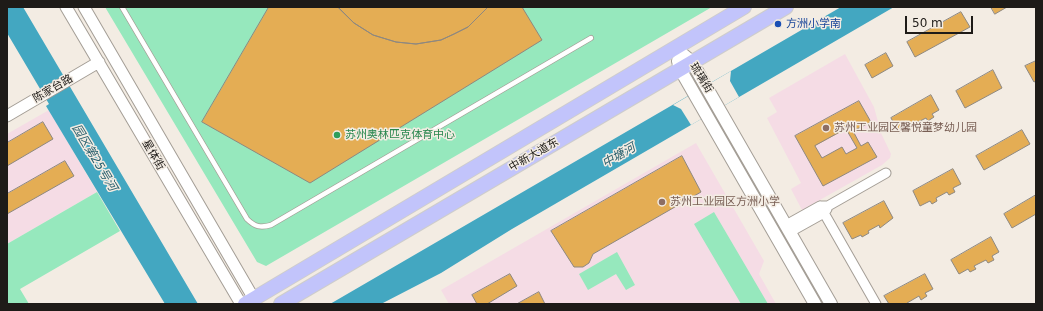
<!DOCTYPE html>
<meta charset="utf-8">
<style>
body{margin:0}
#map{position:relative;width:1043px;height:311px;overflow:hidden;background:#f3ece3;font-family:"DejaVu Sans",sans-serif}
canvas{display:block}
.frame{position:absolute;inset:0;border:8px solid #1e1b18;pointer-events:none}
.scale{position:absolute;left:905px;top:16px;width:68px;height:18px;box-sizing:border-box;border:2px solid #1e1b18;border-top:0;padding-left:5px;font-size:12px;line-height:14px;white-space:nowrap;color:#1e1b18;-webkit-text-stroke:3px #f3ece3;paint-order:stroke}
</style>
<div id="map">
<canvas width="1043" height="311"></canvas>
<div class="frame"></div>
<div class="scale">50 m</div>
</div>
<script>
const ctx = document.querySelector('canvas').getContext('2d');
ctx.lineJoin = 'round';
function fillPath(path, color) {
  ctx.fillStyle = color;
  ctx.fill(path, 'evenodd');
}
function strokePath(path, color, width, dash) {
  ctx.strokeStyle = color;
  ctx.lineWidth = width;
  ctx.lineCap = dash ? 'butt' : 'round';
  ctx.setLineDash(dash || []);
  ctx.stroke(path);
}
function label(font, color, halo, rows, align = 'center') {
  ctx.font = font + ' "DejaVu Sans","Noto Sans SC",sans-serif';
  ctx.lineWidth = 3;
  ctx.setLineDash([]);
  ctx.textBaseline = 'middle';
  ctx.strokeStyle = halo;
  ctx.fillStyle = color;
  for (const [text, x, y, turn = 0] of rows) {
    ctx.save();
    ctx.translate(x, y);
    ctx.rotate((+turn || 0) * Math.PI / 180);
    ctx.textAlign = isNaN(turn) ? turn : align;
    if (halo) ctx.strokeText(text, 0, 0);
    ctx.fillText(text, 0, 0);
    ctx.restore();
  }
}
const education = new Path2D(`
 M 845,54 L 874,107 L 881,133 L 891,154 L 890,158 L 882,165 L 802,210 L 791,189 L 801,183 L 767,118 L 777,112 L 769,98 Z
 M 49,110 L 97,192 L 7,244 L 7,134 Z
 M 696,143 L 764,261 L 759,274 L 776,304 L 449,304 L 441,290 Z`);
const green = new Path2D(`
 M 105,7 L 712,7 L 266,266 L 257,262 Z
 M 97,192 L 120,231 L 20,289 L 29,304 L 7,304 L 7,244 Z
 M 714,212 L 768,304 L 741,304 L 737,297 L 694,224 Z
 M 617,252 L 635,285 L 626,290 L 616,274 L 588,290 L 579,274 Z`);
const water = new Path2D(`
 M 7,7 L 23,7 L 198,304 L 165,304 L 46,106 L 49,104 L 7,33 Z
 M 841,7 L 894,7 L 512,229 L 441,273 L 381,304 L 330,304 Z`);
const pier = new Path2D(`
 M 731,71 L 730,81 L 739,97 L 691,125 L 681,109 L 673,105 Z`);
const building = new Path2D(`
 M 269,7 L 338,7 L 354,23 L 373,35 L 396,42 L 416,44 L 441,40 L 454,34 L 468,27 L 488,7 L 522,7 L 542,40 L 310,183 L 202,122 Z
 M 338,7 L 488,7 L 468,27 L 454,34 L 441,40 L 416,44 L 396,42 L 373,35 L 354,23 Z
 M 991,7 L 1007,7 L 995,14 Z
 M 961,12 L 970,27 L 915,57 L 907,42 Z
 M 886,53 L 893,66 L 872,78 L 865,65 Z
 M 1036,61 L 1036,81 L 1034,82 L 1025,66 Z
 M 993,70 L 1002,88 L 965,108 L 956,91 Z
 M 931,95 L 939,110 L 932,114 L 934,117 L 928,121 L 926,118 L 914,124 L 916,127 L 910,131 L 908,127 L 899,133 L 891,118 Z
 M 859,101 L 871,122 L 853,131 L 861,146 L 868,142 L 877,157 L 823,186 L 795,136 ZM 846,129 L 857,148 L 846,154 L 842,147 L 822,158 L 815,146 Z
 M 43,122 L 53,139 L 7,166 L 7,143 Z
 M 1022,130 L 1030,144 L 984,170 L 976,156 Z
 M 682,156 L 701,192 L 593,254 L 589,263 L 583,267 L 574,267 L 551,231 Z
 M 65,161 L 74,176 L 7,214 L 7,194 Z
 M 953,169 L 961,184 L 953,188 L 955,192 L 949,195 L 947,192 L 936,198 L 937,201 L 932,204 L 930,201 L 920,206 L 913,191 Z
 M 1036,195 L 1036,214 L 1012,228 L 1004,214 Z
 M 884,201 L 893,218 L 880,228 L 879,225 L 868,231 L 869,233 L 862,237 L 861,235 L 852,239 L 843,223 Z
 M 991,237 L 999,252 L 992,256 L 994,260 L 988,263 L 986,260 L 974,266 L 976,269 L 970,272 L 968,269 L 959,274 L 951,260 Z
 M 510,274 L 517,286 L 487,304 L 477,304 L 472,295 Z
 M 925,274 L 933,289 L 925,293 L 927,296 L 921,300 L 919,296 L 907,303 L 908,304 L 889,304 L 884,296 Z
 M 539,292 L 545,304 L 517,304 Z`);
const service = new Path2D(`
 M 122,7 L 247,219 C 255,227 261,228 271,225 L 591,38`);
const minor = new Path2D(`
 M 820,206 L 876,304
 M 786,225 L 820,206 L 828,206 L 886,173
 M 790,232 L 824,213 L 827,209`);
const tertiary = new Path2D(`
 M 66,7 L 241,304
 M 84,7 L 254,299 L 255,304
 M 7,116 L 99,62`);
const secondary = new Path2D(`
 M 675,48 L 692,62 L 831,304
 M 678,61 L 680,69 L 815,304`);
const primary = new Path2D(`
 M 245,304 L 744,7
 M 281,304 L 786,7`);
const markers = [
 [778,24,4,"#1a4fb4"],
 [826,128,4,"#8d6e63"],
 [337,135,4,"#2e9e5b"],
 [662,202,4,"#8d6e63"]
];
const transitNames = [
 ["方洲小学南",786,24]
];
const streetNames = [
 ["琉璃街",701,78,58],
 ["陈家台路",53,89,-30],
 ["星体街",153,155,60],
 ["中新大道东",534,155,-30]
];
const educationNames = [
 ["苏州工业园区馨悦童梦幼儿园",834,128],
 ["苏州工业园区方洲小学",670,202]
];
const leisureNames = [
 ["苏州奥林匹克体育中心",345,135]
];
const waterNames = [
 ["中塘河",619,156,-30],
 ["园区第25号河",94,158,59]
];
fillPath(education, '#f5dce5');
fillPath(green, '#96e8bd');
fillPath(water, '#43a7c1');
fillPath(pier, '#f3ece3');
fillPath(building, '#e4ad54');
strokePath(building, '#8e8880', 1);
strokePath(service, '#a49e96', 6);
strokePath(minor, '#a49e96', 11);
strokePath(tertiary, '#a49e96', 13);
strokePath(secondary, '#a49e96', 14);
strokePath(primary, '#cecdcc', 16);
strokePath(service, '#fff', 4.5);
strokePath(minor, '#fff', 9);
strokePath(tertiary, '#fff', 11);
strokePath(secondary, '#fff', 12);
strokePath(primary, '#c2c4fb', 14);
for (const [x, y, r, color] of markers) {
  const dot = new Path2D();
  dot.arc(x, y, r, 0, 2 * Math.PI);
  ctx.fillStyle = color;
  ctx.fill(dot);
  strokePath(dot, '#f3ece3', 1.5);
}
label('11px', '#164399', '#f3ece3', transitNames, 'left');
label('11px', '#1e1b18', '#f3ece3', streetNames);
label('11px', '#785e54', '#f3ece3', educationNames, 'left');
label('11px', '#27864d', '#f3ece3', leisureNames, 'left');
label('italic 12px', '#285f6d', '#f3ece3', waterNames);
</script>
